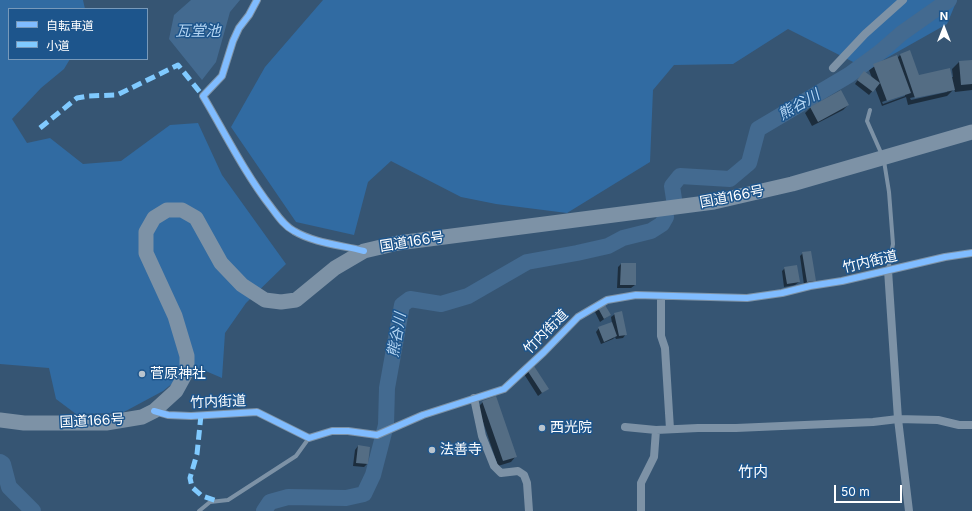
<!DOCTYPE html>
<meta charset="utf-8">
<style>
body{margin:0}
#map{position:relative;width:972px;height:511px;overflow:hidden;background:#365573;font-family:Inter,"Noto Sans JP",sans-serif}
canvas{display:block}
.legend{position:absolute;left:8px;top:8px;width:140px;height:52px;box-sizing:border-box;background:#1d558c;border:1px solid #7799ba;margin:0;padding:5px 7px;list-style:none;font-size:12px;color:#fff}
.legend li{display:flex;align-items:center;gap:8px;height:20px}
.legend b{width:20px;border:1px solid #7799ba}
.north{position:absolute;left:924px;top:8px;width:40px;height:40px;-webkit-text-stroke:3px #1d558c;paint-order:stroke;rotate:0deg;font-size:11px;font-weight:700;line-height:16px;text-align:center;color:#fff}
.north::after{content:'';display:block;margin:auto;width:14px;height:18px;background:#fff;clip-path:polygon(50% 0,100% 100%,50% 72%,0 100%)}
.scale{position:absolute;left:834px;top:485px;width:68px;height:18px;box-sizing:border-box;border:2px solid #fff;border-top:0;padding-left:5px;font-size:12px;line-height:14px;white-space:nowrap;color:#fff;-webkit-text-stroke:3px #1d558c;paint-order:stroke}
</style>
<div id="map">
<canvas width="972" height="511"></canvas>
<ul class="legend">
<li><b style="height:5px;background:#80bcff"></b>自転車道</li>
<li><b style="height:5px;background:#80caff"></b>小道</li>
</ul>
<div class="north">N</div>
<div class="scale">50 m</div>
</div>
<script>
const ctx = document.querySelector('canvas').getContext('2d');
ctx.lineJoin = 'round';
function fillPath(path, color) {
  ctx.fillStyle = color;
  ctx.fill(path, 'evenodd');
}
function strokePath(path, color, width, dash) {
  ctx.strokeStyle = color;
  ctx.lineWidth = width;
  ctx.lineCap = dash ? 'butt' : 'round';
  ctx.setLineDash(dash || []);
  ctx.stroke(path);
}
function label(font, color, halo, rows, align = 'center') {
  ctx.font = font + ' Inter,"Noto Sans JP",sans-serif';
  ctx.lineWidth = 3;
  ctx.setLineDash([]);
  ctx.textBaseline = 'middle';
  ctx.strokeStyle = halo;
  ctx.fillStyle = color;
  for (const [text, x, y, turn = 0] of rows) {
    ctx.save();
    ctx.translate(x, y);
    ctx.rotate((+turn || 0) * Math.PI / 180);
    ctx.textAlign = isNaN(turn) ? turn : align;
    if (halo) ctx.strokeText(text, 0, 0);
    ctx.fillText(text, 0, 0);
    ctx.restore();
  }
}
const green = new Path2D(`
 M 0,0 L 83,0 L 85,9 L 9,9 L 9,59 L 70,59 L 64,69 L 41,88 L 12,119 L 27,143 L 50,138 L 83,164 L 121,161 L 170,125 L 198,123 L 222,175 L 286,264 L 246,303 L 225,333 L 222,378 L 194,366 L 163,391 L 122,413 L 76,414 L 56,399 L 49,368 L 0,364 Z
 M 323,0 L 957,0 L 947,24 L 867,69 L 788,29 L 733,64 L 674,65 L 653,90 L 650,162 L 567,213 L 496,204 L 461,197 L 391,161 L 368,182 L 354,235 L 296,222 L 231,127 L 265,67 Z`);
const water = new Path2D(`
 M 191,0 L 240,0 L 230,12 L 216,62 L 202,80 L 169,39 L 174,15 Z`);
const shadow = new Path2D(`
 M 900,55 L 919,76 L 953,77 L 952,69 L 959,62 L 972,61 L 972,90 L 955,92 L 954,89 L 947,96 L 908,105 L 906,97 L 882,106 L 875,88 L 869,95 L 855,84 L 861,75 L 872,78 L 869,70 L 874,65 L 897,58 ZM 947,90 L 947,92 L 911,100 L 910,98 ZM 905,94 L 905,96 L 883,104 L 882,102 Z
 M 841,92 L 848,105 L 843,110 L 812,126 L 805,113 L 810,108 Z
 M 803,253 L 815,280 L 811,284 L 804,285 L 800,256 Z
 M 621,264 L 635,285 L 631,288 L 617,288 L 618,267 Z
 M 785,268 L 799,282 L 795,285 L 784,287 L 782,271 Z
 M 599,309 L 610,315 L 600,322 L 595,312 Z
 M 615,314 L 626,334 L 623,338 L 616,339 L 615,337 L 613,339 L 601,344 L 596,332 L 599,328 L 612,323 L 611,317 Z
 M 528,371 L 547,389 L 538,396 L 524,374 Z
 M 483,402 L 516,456 L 511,462 L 498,466 L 478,407 Z
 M 358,446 L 367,464 L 364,467 L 353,466 L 355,450 Z`);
const river = new Path2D(`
 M 674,199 L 672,186 L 680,176 L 730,179 L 749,163 L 758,129 L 849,75 L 879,53 L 902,33 L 949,0
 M 0,462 L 3,464 L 9,487 L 33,511
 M 264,511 L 270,502 L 288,497 L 346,498 L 364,494 L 373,475 L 386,425 L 387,388 L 402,305 L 410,299 L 441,304 L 468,296 L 527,262 L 577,253 L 608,246 L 623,238 L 651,231 L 662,224 L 666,217`);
const building = new Path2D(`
 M 910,50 L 919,75 L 950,68 L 955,90 L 915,98 L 900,54 Z
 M 897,55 L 911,93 L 887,101 L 873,64 Z
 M 972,60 L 972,84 L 961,85 L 959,61 Z
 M 864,71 L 880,83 L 873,92 L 857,80 Z
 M 841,90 L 849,105 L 818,122 L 810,107 Z
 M 811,251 L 816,281 L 807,282 L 802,252 Z
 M 621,263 L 636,263 L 636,285 L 620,285 Z
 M 797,265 L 800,282 L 787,284 L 784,267 Z
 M 605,305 L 611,315 L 604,319 L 598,308 Z
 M 622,311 L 627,335 L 619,336 L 614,313 Z
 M 612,322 L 617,336 L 604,342 L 598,327 Z
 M 534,366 L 549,389 L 542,393 L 527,370 Z
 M 496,396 L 517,457 L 503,461 L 482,401 Z
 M 358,445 L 370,447 L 368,464 L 356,463 Z`);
const lane = new Path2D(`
 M 870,110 L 867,121 L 882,155
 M 884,161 L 889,192 L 893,244 L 888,270
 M 199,511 L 210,502 L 228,500 L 296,456 L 309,438`);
const street = new Path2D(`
 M 257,0 L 249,15 L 239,28 L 233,41 L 222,76 L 203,96 C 225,133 244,172 271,207 C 277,215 284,226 294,231 C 314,243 341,245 364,251
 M 833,68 L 865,34 L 903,0
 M 888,270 L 898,419 L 909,511
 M 661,296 L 661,336 L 665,348 L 670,429
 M 474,398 L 482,436 L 494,466 L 501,473 L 518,471 L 524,475 L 527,483 L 529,511
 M 154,411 L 168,415 L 191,416 L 257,412 L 309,438 L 332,431 L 348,431 L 377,435 L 423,415 L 504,389 L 544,352 L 578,317 L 607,300 L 636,295 L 747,298 L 782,293 L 810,286 L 842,281 L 945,257 L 972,253
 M 625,427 L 656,430 L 698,428 L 736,428 L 873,422 L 898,419 L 938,420 L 959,425 L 972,425
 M 641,511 L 641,483 L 654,457 L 656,430`);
const highway = new Path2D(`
 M 0,420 L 24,423 L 106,423 L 142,417 L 154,411 L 176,391 L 187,371 L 187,356 L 175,316 L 146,253 L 146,232 L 154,218 L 167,210 L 182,210 L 196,218 L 221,263 L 242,285 L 265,300 L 281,302 L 296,300 L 335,268 L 364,251 L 398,243 L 714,202 L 792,184 L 972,132`);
const quiet = new Path2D(`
 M 40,128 L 77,98 L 88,96 L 117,95 L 178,65 L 203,96
 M 201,415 L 197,454 L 190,478 L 192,487 L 202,496 L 217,501`);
const cycleway = new Path2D(`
 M 257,0 L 249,15 L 239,28 L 233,41 L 222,76 L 203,96 C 225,133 244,172 271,207 C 277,215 284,226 294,231 C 314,243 341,245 364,251
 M 154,411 L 168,415 L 191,416 L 257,412 L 309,438 L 332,431 L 348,431 L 377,435 L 423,415 L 504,389 L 544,352 L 578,317 L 607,300 L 636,295 L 747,298 L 782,293 L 810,286 L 842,281 L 945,257 L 972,253`);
const markers = [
 [142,374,4,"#b9c4ce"],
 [542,428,4,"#b9c4ce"],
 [432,450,4,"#b9c4ce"]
];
const streetNames = [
 ["国道166号",732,197,-11],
 ["国道166号",412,242,-9],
 ["竹内街道",870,262,-13],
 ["竹内街道",546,332,-45],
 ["竹内街道",218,402,-2],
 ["国道166号",92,421,-3]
];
const poiNames = [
 ["菅原神社",150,374],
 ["西光院",550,428],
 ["法善寺",440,450]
];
const waterNames = [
 ["瓦堂池",198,31],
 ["熊谷川",799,105,-30],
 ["熊谷川",397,335,-80]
];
const neighbourhoodNames = [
 ["竹内",753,472]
];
fillPath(green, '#316ba2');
fillPath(water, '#436a90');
fillPath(shadow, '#0007');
strokePath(river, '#436a90', 16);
fillPath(building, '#546d84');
strokePath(lane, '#7d92a6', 4);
strokePath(street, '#7d92a6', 8);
strokePath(highway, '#7d92a6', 15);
strokePath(quiet, '#80caff', 5, [10, 5]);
strokePath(cycleway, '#80bcff', 6);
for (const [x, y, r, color] of markers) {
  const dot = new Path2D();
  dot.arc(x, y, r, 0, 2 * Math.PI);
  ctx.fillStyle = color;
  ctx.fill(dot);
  strokePath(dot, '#1d558c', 1.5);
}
label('14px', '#fff', '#1d558c', streetNames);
label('14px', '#fff', '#1d558c', poiNames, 'left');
label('italic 15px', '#b5d6f4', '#1d558c', waterNames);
label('15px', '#fff', '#1d558c', neighbourhoodNames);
</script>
